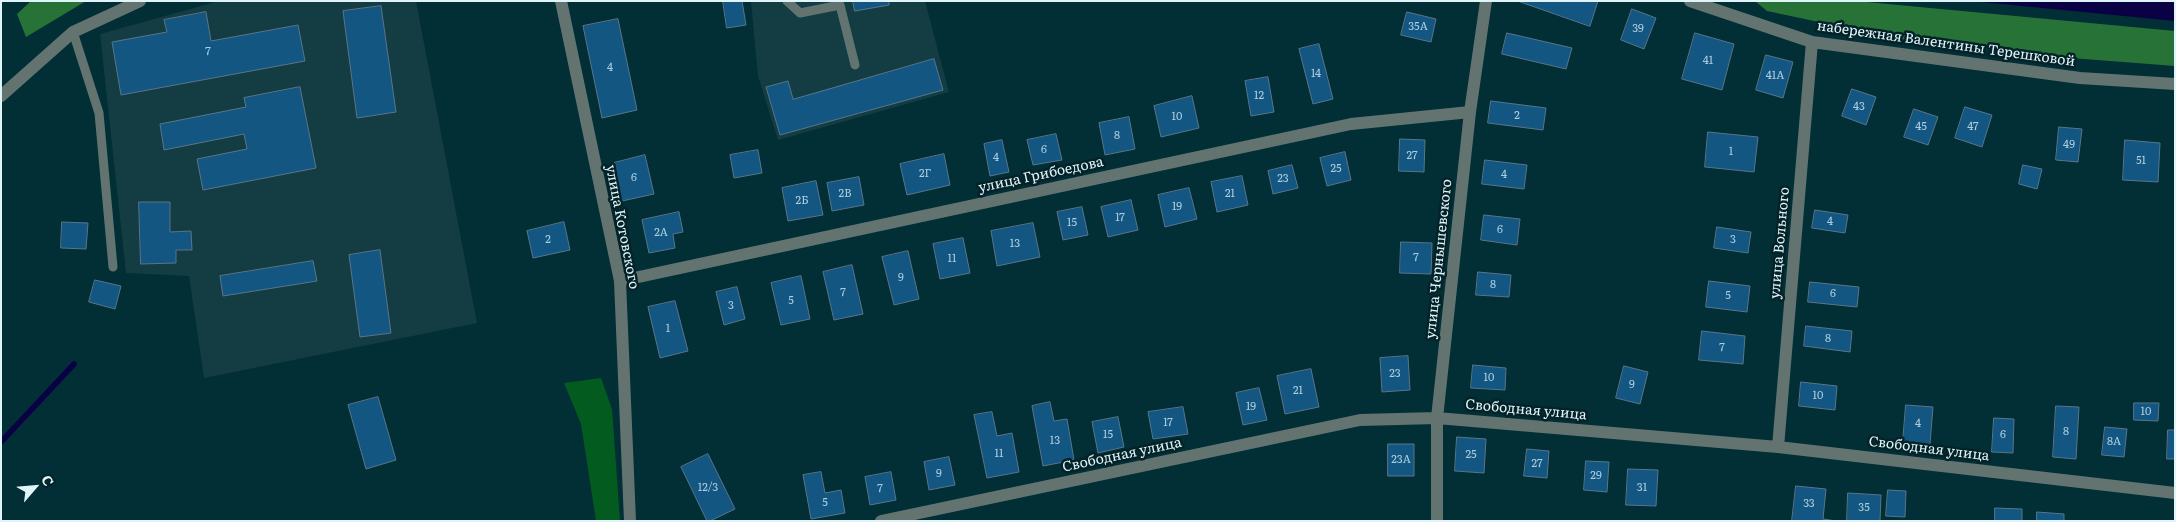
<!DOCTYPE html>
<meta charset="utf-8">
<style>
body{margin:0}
#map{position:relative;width:2176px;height:522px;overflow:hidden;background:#022e35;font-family:Literata,serif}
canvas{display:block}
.frame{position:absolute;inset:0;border:2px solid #e0f5fa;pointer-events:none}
.north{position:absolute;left:10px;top:462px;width:50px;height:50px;-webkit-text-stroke:4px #042328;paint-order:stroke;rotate:63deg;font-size:14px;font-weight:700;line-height:20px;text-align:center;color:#e0f5fa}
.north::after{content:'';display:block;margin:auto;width:18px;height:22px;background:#e0f5fa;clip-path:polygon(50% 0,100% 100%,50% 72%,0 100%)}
</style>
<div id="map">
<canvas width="2176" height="522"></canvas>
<div class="frame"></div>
<div class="north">С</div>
</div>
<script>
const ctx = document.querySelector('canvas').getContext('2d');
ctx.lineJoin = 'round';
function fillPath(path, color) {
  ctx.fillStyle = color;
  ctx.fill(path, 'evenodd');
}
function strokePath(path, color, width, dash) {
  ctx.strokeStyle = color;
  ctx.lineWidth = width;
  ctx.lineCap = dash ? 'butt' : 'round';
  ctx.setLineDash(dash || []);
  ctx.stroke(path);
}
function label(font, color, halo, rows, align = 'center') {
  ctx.font = font + ' Literata,serif';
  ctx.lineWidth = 5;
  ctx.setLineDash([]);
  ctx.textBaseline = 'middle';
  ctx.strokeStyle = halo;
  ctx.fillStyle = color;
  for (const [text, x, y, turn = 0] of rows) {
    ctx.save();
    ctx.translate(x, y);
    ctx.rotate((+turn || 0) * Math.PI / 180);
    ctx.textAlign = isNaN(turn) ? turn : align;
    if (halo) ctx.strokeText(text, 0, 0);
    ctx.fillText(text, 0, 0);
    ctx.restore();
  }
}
const built = new Path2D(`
 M 219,1 L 416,1 L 477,323 L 204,378 L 189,276 L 126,273 L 100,34 Z
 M 751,1 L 925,1 L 949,92 L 778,140 L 758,76 Z`);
const green = new Path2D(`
 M 601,378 L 612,409 L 620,521 L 596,521 L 581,424 L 564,383 Z`);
const forest = new Path2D(`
 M 31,1 L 86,1 L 26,37 L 17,14 Z
 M 1755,1 L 1856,1 L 2175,31 L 2175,66 L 2045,56 L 1899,39 L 1767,11 Z`);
const water = new Path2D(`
 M 1971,1 L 2175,1 L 2175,21 Z`);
const stream = new Path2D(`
 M 1,442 L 74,364`);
const building = new Path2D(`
 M 723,1 L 742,1 L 746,25 L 727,28 Z
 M 853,1 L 889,1 L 889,5 L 855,11 Z
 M 1518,1 L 1598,1 L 1590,26 Z
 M 381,6 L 396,112 L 357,118 L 343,11 Z
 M 1632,9 L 1656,18 L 1644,49 L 1621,40 Z
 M 206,12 L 211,41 L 298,25 L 305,61 L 121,95 L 112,42 L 167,32 L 164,20 Z
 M 1407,12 L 1436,19 L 1431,42 L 1401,35 Z
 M 618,19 L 637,110 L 602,118 L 583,26 Z
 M 1507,33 L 1572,48 L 1566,69 L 1502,54 Z
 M 1695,33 L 1734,44 L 1722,90 L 1682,79 Z
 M 1319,44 L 1333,99 L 1313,104 L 1299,49 Z
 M 1766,55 L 1793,62 L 1783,98 L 1756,90 Z
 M 934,59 L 943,90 L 780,135 L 766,87 L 788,81 L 793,99 Z
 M 1268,77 L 1274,112 L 1251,116 L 1245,81 Z
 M 300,87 L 316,168 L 203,190 L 197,159 L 247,149 L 244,134 L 164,150 L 160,124 L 246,107 L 244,98 Z
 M 1852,89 L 1876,97 L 1866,125 L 1842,116 Z
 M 1192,96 L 1199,128 L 1161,137 L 1154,106 Z
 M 1491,101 L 1546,108 L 1543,130 L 1488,123 Z
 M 1965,107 L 1992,115 L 1982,147 L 1955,138 Z
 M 1914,109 L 1938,117 L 1928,145 L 1904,137 Z
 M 1129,117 L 1135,149 L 1105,155 L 1099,123 Z
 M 2059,127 L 2082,129 L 2078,162 L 2056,160 Z
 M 1708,132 L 1758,137 L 1754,172 L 1705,167 Z
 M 1056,134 L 1062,160 L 1033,165 L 1027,140 Z
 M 1400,139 L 1425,140 L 1424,172 L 1399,171 Z
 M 1002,140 L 1009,172 L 990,176 L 984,144 Z
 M 2125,140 L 2160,143 L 2158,182 L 2123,180 Z
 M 758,150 L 762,173 L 734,178 L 730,155 Z
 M 1345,152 L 1351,180 L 1327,186 L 1320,158 Z
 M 944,154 L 950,185 L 907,195 L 900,164 Z
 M 645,155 L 654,194 L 622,201 L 614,163 Z
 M 1485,160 L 1527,165 L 1524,189 L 1482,184 Z
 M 1292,165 L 1298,188 L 1273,194 L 1268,171 Z
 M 2023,165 L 2042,169 L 2037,189 L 2019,184 Z
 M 1242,176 L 1248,205 L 1217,212 L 1211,182 Z
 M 859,177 L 864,205 L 832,211 L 827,183 Z
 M 816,181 L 823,215 L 788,221 L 782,188 Z
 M 1189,188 L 1197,219 L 1165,227 L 1158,195 Z
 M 1131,200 L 1138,230 L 1108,237 L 1101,207 Z
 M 139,202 L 170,202 L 170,232 L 191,231 L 192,250 L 176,250 L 176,263 L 141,264 Z
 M 1082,207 L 1088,235 L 1063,240 L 1057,212 Z
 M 1815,210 L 1848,215 L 1845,233 L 1812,228 Z
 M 679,212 L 683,232 L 673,234 L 675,248 L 649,253 L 642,220 Z
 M 1484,215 L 1520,219 L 1517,245 L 1481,240 Z
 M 62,222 L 88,223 L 86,249 L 61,248 Z
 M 564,222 L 570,250 L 533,258 L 527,231 Z
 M 1033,223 L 1040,257 L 997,266 L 991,231 Z
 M 1717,227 L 1751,232 L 1748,253 L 1714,248 Z
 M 963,238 L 970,273 L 940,279 L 933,244 Z
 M 1401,242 L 1432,243 L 1431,274 L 1400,273 Z
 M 380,250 L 391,333 L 360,337 L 349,255 Z
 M 908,251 L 919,299 L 894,305 L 882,257 Z
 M 313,261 L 317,281 L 223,296 L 220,276 Z
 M 852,265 L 863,314 L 834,320 L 823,272 Z
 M 1478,272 L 1511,275 L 1509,297 L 1476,295 Z
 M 801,276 L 810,319 L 781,325 L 771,283 Z
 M 95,280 L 121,286 L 115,309 L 89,302 Z
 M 1709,281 L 1750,286 L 1747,312 L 1706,307 Z
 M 1810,282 L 1859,287 L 1857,307 L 1808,302 Z
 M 737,287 L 745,319 L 724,325 L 716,292 Z
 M 675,301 L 688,351 L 660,358 L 648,307 Z
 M 1806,326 L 1852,331 L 1850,352 L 1804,346 Z
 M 1702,331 L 1745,336 L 1743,364 L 1699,360 Z
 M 1408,356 L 1410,390 L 1382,392 L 1380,358 Z
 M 1473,365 L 1506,368 L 1505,390 L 1471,388 Z
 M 1624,366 L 1648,372 L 1640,404 L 1616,398 Z
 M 1311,369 L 1319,407 L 1285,414 L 1277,376 Z
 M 1801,382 L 1837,386 L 1835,410 L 1799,406 Z
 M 1259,388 L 1267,420 L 1243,425 L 1236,393 Z
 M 378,397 L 396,460 L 366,469 L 348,405 Z
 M 1050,402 L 1054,421 L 1067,419 L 1074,460 L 1043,466 L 1032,406 Z
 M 2134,403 L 2159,403 L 2158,421 L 2134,420 Z
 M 1906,405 L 1933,407 L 1930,444 L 1903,442 Z
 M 2056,406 L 2079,407 L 2076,459 L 2053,457 Z
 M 1183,407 L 1188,434 L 1153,439 L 1148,412 Z
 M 992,412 L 997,436 L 1012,433 L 1019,472 L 987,478 L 974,415 Z
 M 1118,417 L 1124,447 L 1098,453 L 1092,422 Z
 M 1994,418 L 2014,419 L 2013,453 L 1992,452 Z
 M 2105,427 L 2127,429 L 2124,457 L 2102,455 Z
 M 2168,430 L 2175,430 L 2175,459 L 2167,459 Z
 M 1457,437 L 1486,439 L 1484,473 L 1455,471 Z
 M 1388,444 L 1414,444 L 1414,476 L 1388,476 Z
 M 1527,449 L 1549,451 L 1547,478 L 1524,476 Z
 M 708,454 L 735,509 L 710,521 L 707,521 L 681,467 Z
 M 949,457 L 955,485 L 929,490 L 924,462 Z
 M 1586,461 L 1609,462 L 1607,492 L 1584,490 Z
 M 1628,469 L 1658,470 L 1656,506 L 1626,505 Z
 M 821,472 L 825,493 L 841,490 L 845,513 L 811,519 L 803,475 Z
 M 891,472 L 896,500 L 870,505 L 865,477 Z
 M 1796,486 L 1826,489 L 1823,519 L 1836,521 L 1792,521 Z
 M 1888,490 L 1906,491 L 1905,517 L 1886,516 Z
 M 1848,493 L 1881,495 L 1880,521 L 1847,521 Z
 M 1995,508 L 2022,509 L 2022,521 L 1995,521 Z
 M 2037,512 L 2064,514 L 2064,521 L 2037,521 Z`);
const lane = new Path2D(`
 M 787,1 L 800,13 L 840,5 L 855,65
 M 73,32 L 99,113 L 113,267`);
const street = new Path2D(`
 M 561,1 L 620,281 L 630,521
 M 1690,1 L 1812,42 L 2080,78 L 2175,84
 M 1,96 L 73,32 L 140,1
 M 620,281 L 1351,124 L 1470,112
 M 1778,447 L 1812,42
 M 881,521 L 1360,420 L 1437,418 L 1778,447 L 2175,493
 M 1437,521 L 1437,418 L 1470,112 L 1486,1`);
const numberNames = [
 ["35А",1418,27],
 ["39",1638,29],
 ["7",208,52],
 ["41",1708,61],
 ["4",610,68],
 ["14",1316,74],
 ["41А",1775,76],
 ["12",1259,96],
 ["43",1859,107],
 ["2",1517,116],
 ["10",1177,117],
 ["45",1921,127],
 ["47",1973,127],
 ["8",1117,136],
 ["49",2069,145],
 ["6",1044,150],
 ["1",1731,152],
 ["27",1412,156],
 ["4",996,158],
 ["51",2141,161],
 ["25",1336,169],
 ["2Г",925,174],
 ["4",1504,175],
 ["6",634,178],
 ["23",1283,179],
 ["2В",845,194],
 ["21",1230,194],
 ["2Б",802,201],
 ["19",1177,207],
 ["17",1120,218],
 ["4",1830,222],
 ["15",1072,223],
 ["6",1500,230],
 ["2А",661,233],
 ["2",548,240],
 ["3",1733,240],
 ["13",1015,244],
 ["7",1416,258],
 ["11",952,259],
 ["9",901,278],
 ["8",1493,285],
 ["7",843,293],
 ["6",1833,294],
 ["5",1728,296],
 ["5",791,301],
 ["3",731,306],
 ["1",668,329],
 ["8",1828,339],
 ["7",1722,348],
 ["23",1395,374],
 ["10",1489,378],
 ["9",1632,385],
 ["21",1298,391],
 ["10",1818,396],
 ["19",1251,407],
 ["10",2146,412],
 ["17",1168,423],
 ["4",1918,424],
 ["8",2066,432],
 ["15",1108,435],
 ["6",2003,435],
 ["13",1055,441],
 ["8А",2114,442],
 ["11",999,454],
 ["25",1471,455],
 ["23А",1401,460],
 ["27",1537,464],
 ["9",939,474],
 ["29",1596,476],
 ["12/3",708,488],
 ["31",1642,488],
 ["7",880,489],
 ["5",825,503],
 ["33",1809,504],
 ["35",1864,508]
];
const streetNames = [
 ["набережная Валентины Терешковой",1946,44,8],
 ["улица Грибоедова",1041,175,-12],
 ["улица Котовского",622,227,79],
 ["улица Вольного",1780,243,-85],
 ["улица Чернышевского",1439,259,-84],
 ["Свободная улица",1526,410,5],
 ["Свободная улица",1929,449,7],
 ["Свободная улица",1122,455,-12]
];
fillPath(built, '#143c43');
fillPath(green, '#045b20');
fillPath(forest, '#277337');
fillPath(water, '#0a0044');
strokePath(stream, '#0a0044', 5.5);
fillPath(building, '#125681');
strokePath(building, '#59758a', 1);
strokePath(lane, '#637470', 9);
strokePath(street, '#637470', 12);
label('11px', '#accddc', null, numberNames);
label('14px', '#e0f5fa', '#042328', streetNames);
</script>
